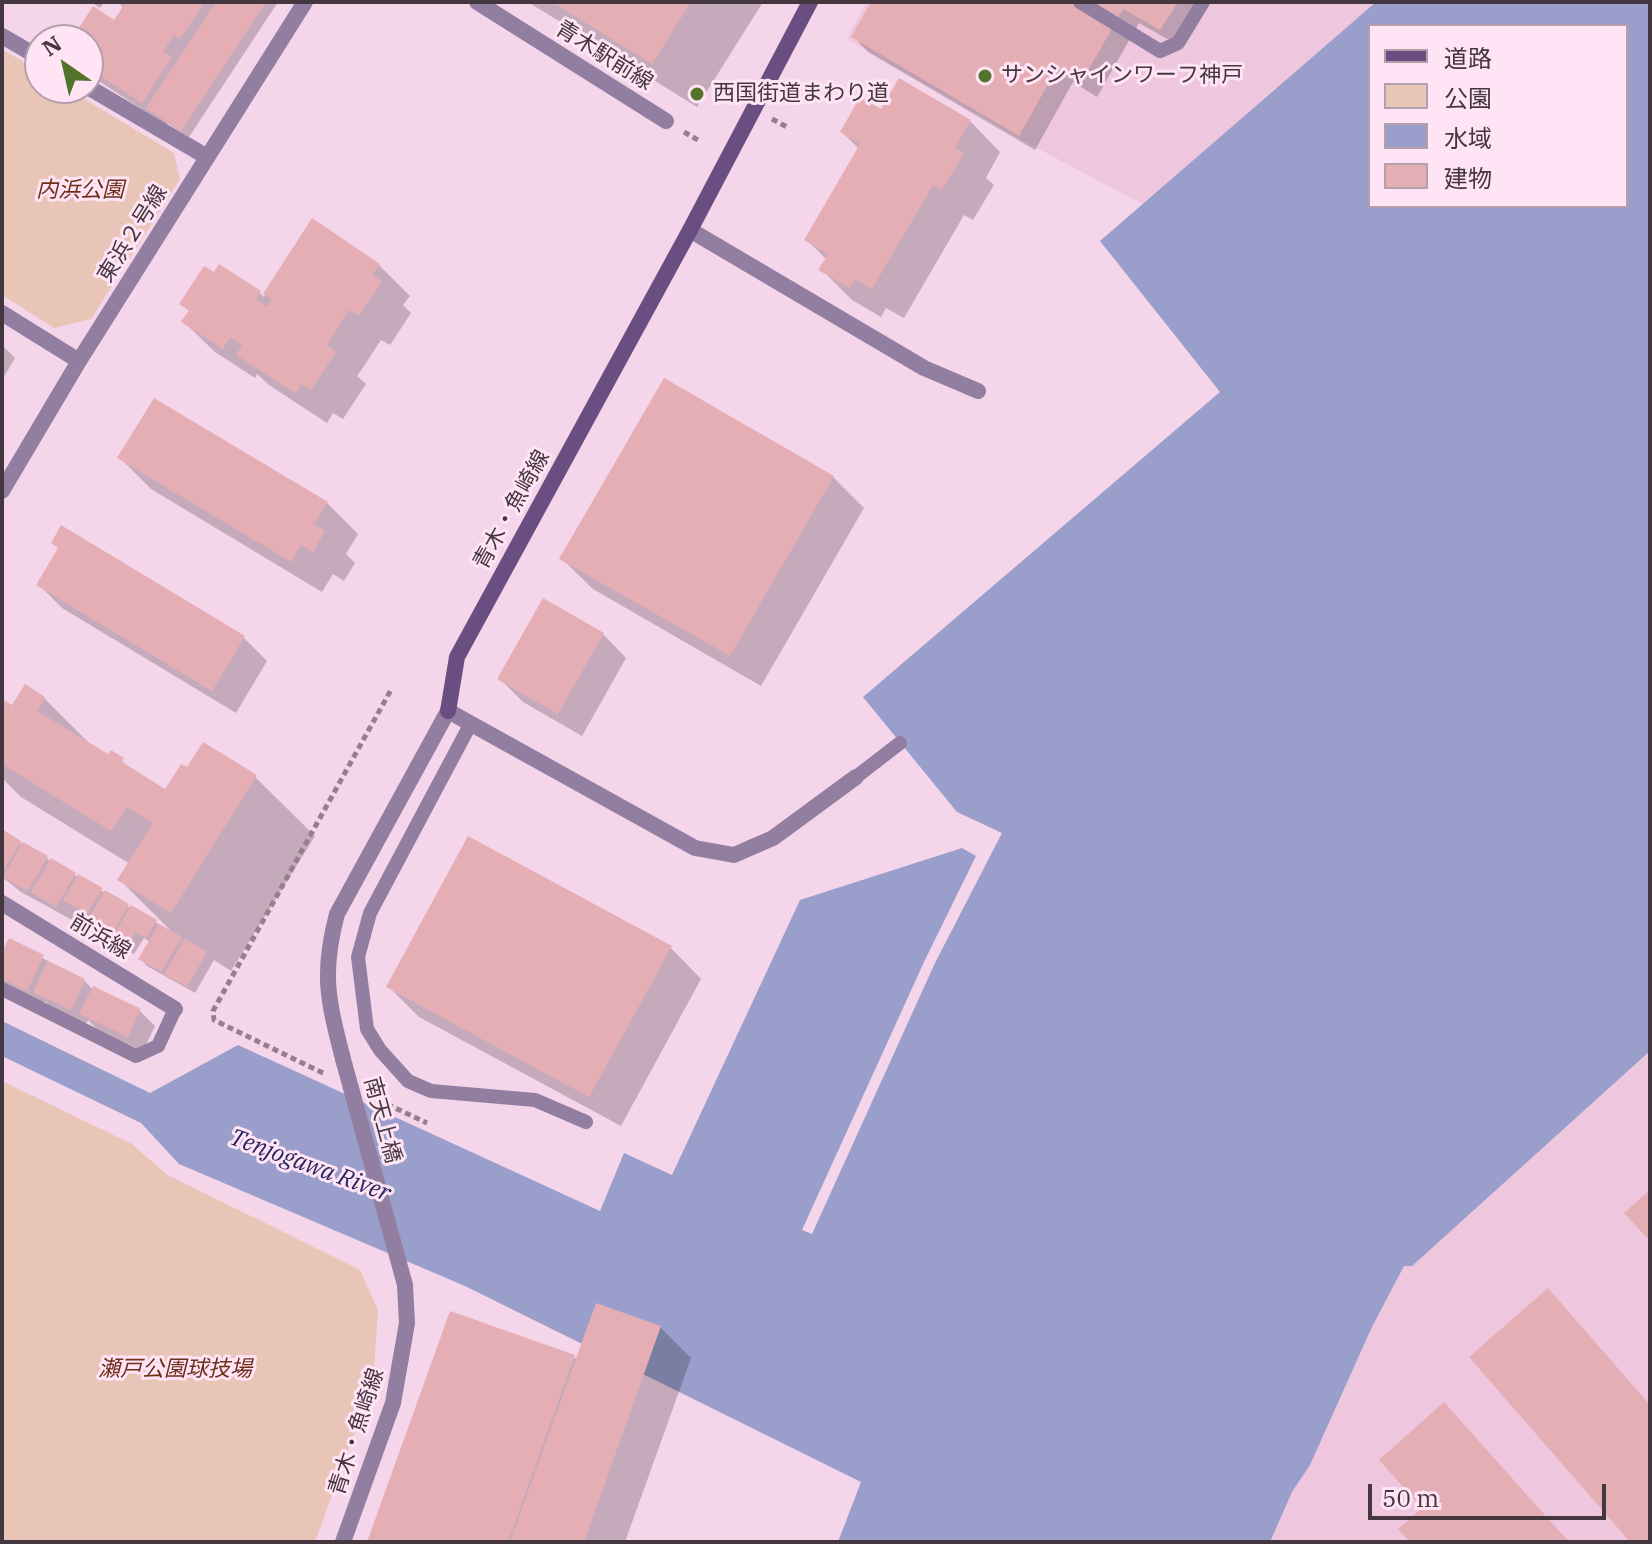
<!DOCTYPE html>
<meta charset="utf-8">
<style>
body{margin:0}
#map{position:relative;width:1652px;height:1544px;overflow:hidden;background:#f5d5ea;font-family:"IBM Plex Serif","Noto Sans JP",serif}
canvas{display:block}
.frame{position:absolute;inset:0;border:4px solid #44373f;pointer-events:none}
.legend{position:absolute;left:1368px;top:24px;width:260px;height:184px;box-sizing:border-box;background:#ffe4f5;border:2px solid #b49fac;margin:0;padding:10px 14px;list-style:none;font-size:24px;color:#44373f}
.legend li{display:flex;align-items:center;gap:16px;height:40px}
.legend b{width:40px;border:2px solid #b49fac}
.north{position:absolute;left:24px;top:24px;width:80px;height:80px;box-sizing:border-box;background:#ffe4f5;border:2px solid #b49fac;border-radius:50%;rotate:326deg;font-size:22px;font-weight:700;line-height:32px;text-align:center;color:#44373f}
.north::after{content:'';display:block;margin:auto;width:28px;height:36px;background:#53732a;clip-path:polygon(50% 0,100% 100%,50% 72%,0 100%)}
.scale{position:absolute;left:1368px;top:1484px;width:238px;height:36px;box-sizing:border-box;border:4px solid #44373f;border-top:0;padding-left:10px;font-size:24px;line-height:28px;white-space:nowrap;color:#44373f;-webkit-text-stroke:6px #ffe4f5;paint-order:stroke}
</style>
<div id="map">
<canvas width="1652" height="1544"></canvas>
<div class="frame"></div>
<ul class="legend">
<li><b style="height:10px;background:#6b4e81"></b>道路</li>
<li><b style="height:22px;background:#e9c5b8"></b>公園</li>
<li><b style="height:22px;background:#999ecb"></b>水域</li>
<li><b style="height:22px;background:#e5aeb5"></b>建物</li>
</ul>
<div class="north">N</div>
<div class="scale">50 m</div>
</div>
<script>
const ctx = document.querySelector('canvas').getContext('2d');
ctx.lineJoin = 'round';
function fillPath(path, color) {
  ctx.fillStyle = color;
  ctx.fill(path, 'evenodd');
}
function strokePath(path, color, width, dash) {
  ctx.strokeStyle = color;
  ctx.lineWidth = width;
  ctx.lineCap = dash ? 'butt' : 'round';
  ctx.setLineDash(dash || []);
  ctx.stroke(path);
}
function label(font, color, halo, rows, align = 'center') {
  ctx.font = font + ' "IBM Plex Serif","Noto Sans JP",serif';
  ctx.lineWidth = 6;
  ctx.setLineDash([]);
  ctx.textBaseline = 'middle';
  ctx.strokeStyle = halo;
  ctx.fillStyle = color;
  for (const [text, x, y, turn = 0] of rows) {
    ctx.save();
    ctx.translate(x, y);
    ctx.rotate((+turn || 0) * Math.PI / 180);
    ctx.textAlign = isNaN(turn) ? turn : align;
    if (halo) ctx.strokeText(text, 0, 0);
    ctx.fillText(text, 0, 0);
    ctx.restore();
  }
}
const built = new Path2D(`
 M 866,2 L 1376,2 L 1144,205 L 1020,139 L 847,39 Z
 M 1650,1051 L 1650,1542 L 1270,1542 L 1292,1492 L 1310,1465 L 1372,1327 L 1404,1266 L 1412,1265 Z`);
const green = new Path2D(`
 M 2,49 L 40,72 L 40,88 L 66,88 L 174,153 L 180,179 L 91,319 L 54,328 L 2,295 Z
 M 2,1081 L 132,1144 L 166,1174 L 360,1270 L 378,1310 L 373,1382 L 315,1542 L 2,1542 Z`);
const water = new Path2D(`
 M 1376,2 L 1650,2 L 1650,1051 L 1412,1266 L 1404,1266 L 1372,1327 L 1310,1465 L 1292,1492 L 1270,1542 L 838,1542 L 861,1482 L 465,1286 L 179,1164 L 141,1123 L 2,1056 L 2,1021 L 150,1093 L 238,1045 L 600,1211 L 624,1153 L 672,1175 L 800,900 L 962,848 L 976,856 L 924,962 L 802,1230 L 812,1234 L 935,963 L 1002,833 L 957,812 L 863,697 L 1220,392 L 1100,241 ZM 1370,26 L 1626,26 L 1626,206 L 1370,206 Z`);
const shadow = new Path2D(`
 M 91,2 L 104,2 L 100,8 Z
 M 118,2 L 217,4 L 278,2 L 189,137 L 167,123 L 166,125 L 88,74 L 88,40 L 74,40 L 115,22 L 124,8 Z
 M 528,2 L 763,2 L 697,107 Z
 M 873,2 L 1204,2 L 1176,44 L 1139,23 L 1097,97 L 1073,82 L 1035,150 L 868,52 L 853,36 Z
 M 882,112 L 970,121 L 1000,152 L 986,178 L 994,185 L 973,220 L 964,215 L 904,318 L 886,308 L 881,317 L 852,300 L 821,269 L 827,260 L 807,240 L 859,149 L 842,132 Z
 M 313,220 L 379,265 L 410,296 L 403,305 L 411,313 L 390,345 L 381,340 L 362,369 L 357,376 L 366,384 L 343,419 L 333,413 L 327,423 L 269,385 L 257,374 L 255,378 L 215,352 L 184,322 L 190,312 L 181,304 L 260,293 L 264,297 Z
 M 2,345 L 15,358 L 2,380 Z
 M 120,458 L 327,503 L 358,534 L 346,554 L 355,563 L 344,581 L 333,574 L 322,592 L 151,489 Z
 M 833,477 L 864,508 L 761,686 L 593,589 L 562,559 Z
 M 62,528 L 244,638 L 267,661 L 236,713 L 62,608 L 38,584 L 60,549 Z
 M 603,634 L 626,658 L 582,736 L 523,702 L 500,679 Z
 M 44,698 L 93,747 L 108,756 L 111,752 L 138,775 L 166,792 L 255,777 L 315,836 L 231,971 L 214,960 L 195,993 L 147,966 L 140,958 L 150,942 L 144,938 L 134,954 L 94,932 L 87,925 L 91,917 L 78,910 L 72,920 L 21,892 L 2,877 L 2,832 L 172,932 L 120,880 L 130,864 L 21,797 L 2,778 L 2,701 L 13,708 Z
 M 10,941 L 84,980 L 93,990 L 140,1011 L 155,1026 L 143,1051 L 97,1029 L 88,1020 L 86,1024 L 51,1007 L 45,1001 L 43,1005 L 10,989 L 2,981 L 2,957 Z
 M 671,948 L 701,979 L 621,1126 L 419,1017 L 388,986 Z
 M 660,1327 L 691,1358 L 625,1542 L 370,1542 L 574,1357 L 578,1360 Z`);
const building = new Path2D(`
 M 126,2 L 205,2 L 180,39 L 174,35 L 163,52 L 172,57 L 142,103 L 88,68 L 88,40 L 71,40 L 93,6 L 114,20 Z
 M 216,2 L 266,2 L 181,131 L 146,108 Z
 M 552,2 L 691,2 L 652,64 Z
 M 871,2 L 1178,2 L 1160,30 L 1123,9 L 1081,83 L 1057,68 L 1019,136 L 851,37 Z
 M 899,78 L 971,120 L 955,148 L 964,153 L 942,190 L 933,185 L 872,289 L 855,279 L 850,288 L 818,270 L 828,254 L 804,240 L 860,144 L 840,132 L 860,97 L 881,109 Z
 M 312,218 L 380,264 L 372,275 L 382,281 L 359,316 L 349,310 L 331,338 L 327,345 L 336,352 L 311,390 L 301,384 L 295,393 L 236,355 L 242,345 L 230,337 L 223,349 L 181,322 L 189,310 L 179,304 L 204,266 L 214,272 L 219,264 L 261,291 L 256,299 L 267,307 L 272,299 L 263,294 Z
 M 664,378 L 834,476 L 730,656 L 559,559 Z
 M 154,398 L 328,502 L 314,524 L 325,531 L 313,552 L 301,545 L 291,562 L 117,458 Z
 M 61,525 L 245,636 L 212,691 L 36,585 L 58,548 L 51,543 Z
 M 543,598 L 604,633 L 558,714 L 497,679 Z
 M 25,684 L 45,697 L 37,711 L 108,754 L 111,750 L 124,758 L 122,762 L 165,789 L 181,764 L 187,767 L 203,742 L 257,775 L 171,913 L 117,880 L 153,823 L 127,807 L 111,831 L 2,764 L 2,699 L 12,705 Z
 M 2,829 L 21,841 L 2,874 Z
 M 468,836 L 672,946 L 589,1097 L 386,987 Z
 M 23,842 L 48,856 L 28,891 L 3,877 Z
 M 51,858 L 76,873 L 56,907 L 31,892 Z
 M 78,874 L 103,888 L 87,914 L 63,900 Z
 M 105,890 L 129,904 L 109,939 L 85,925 Z
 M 131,905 L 157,920 L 146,938 L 136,932 L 126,949 L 111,939 Z
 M 159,924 L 182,937 L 161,972 L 138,959 Z
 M 9,938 L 44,955 L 27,991 L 2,979 L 2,952 Z
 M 185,939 L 207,952 L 187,987 L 164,974 Z
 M 48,961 L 85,979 L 71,1010 L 33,992 Z
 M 93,986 L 141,1009 L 128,1037 L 79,1014 Z
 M 1650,1190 L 1650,1241 L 1624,1213 Z
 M 1548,1288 L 1650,1405 L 1650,1542 L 1630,1542 L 1469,1357 Z
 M 596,1303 L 661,1326 L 584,1542 L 519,1542 L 511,1539 Z
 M 450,1311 L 575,1355 L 508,1542 L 367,1542 Z
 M 1444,1402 L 1569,1542 L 1410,1542 L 1398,1529 L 1422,1508 L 1379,1460 Z`);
const path = new Path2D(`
 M 772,119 L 787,127
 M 684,132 L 698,140
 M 323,1073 L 214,1020 L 213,1011 L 392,688
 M 378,1100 L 427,1123`);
const lane = new Path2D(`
 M 1080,2 L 1160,51 L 1178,43 L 1203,2
 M 470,725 L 370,913 L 358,957 L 367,1029 L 380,1050 L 408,1081 L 431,1091 L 535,1100 L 586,1122
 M 856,777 L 900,743
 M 2,989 L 136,1056 L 158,1046 L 175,1009`);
const street = new Path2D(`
 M 477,2 L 666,121
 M 2,36 L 40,58
 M 88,87 L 207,157
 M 690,230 L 924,368 L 978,391
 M 2,313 L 79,361
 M 2,491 L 79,361 L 305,2
 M 2,903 L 175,1009
 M 343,1059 C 328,1000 321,974 337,914 L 448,711 L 695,848 L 734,855 L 773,838 L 856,777
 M 343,1542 L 393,1403 L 407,1323 L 405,1285`);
const secondary = new Path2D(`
 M 448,711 L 457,657 L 690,230 L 810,2`);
const streetBridge = new Path2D(`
 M 343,1059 L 405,1285`);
const markers = [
 [985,76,8,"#53732a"],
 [697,94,8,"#53732a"]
];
const streetNames = [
 ["青木駅前線",604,56,32],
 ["東浜２号線",133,234,-58],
 ["青木・魚崎線",512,510,-61],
 ["前浜線",100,937,31],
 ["南天上橋",382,1120,75],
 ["青木・魚崎線",357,1432,-72]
];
const poiNames = [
 ["サンシャインワーフ神戸",1001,76],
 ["西国街道まわり道",713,94]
];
const parkNames = [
 ["内浜公園",80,191],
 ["瀬戸公園球技場",175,1370]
];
const waterNames = [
 ["Tenjogawa River",310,1166,20]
];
fillPath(built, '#eec7df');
fillPath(green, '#e9c5b8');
fillPath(water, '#999ecb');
fillPath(shadow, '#0003');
fillPath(building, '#e5aeb5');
strokePath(path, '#957f8d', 5, [6, 4]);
strokePath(lane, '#917ea1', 14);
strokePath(street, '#917ea1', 16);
strokePath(secondary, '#6b4e81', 16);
strokePath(streetBridge, '#917ea1', 16);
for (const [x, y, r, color] of markers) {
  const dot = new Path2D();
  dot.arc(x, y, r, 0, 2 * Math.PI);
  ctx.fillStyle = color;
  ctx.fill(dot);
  strokePath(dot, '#ffe4f5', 3);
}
label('22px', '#44373f', '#ffe4f5', streetNames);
label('22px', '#44373f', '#ffe4f5', poiNames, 'left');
label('italic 22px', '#6d2f18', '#ffe4f5', parkNames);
label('italic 24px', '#28275e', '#ffe4f5', waterNames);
</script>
